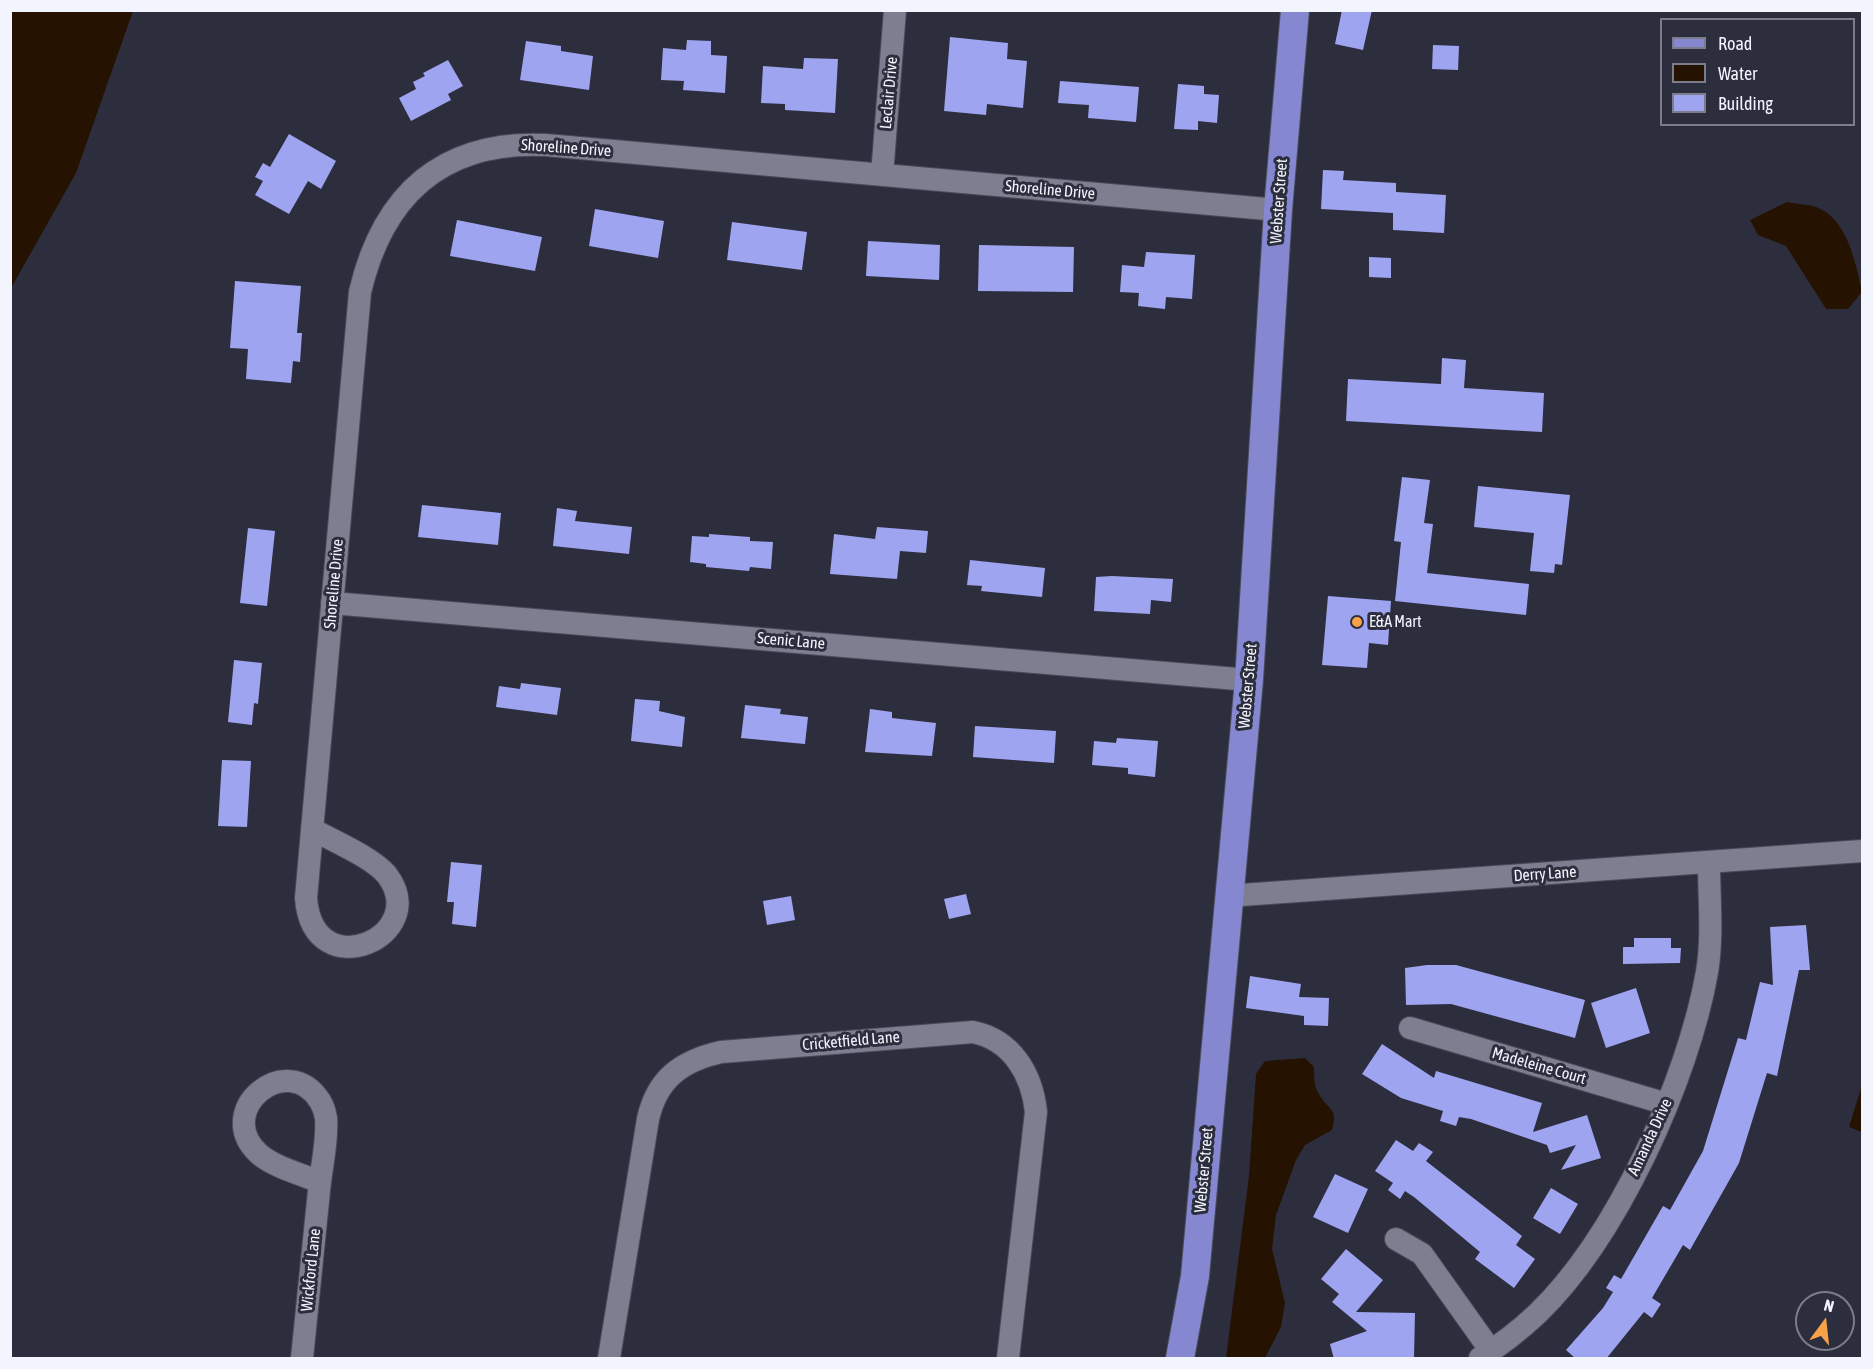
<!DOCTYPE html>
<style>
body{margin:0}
#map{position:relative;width:1873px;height:1369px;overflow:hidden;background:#2d2e3d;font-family:"Asap Condensed",sans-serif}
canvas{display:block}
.frame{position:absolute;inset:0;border:12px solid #f2f4fe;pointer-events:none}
.legend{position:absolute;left:1660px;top:18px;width:195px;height:108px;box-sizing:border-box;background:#2d2e3d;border:2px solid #7c7d8a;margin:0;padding:8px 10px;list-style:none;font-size:18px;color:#f2f4fe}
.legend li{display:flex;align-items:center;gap:12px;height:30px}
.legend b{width:30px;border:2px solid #7c7d8a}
.north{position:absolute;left:1795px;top:1291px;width:60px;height:60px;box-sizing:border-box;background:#2d2e3d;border:2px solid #7c7d8a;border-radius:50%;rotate:15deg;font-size:16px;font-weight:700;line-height:24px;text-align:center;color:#f2f4fe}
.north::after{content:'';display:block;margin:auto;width:21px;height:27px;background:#f7a149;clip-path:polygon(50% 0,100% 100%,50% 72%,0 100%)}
</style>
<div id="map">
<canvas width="1873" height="1369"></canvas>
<div class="frame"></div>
<ul class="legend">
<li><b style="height:8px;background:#8587d1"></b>Road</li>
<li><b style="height:16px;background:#251201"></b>Water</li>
<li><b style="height:16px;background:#9fa4f1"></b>Building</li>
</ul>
<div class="north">N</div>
</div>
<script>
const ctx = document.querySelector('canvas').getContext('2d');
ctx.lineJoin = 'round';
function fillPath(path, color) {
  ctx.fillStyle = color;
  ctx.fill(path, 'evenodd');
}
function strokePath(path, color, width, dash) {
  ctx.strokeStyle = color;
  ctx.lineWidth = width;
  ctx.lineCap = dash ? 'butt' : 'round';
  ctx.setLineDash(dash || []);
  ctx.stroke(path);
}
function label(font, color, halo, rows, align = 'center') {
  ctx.font = font + ' "Asap Condensed",sans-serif';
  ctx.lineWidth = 6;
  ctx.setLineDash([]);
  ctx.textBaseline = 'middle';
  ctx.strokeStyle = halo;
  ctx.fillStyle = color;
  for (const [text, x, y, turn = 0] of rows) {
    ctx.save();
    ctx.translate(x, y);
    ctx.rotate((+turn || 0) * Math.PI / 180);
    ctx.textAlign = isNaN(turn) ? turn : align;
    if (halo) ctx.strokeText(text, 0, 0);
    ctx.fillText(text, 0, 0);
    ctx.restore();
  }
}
const water = new Path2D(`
 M 11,10 L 133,11 L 76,173 L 11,288 Z
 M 1787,202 C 1796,204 1807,204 1816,207 C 1847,218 1856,263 1862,292 L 1848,309 L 1826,309 L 1786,246 L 1758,235 L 1750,220 Z
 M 1305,1058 L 1314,1067 C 1314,1078 1314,1087 1320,1096 C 1330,1111 1338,1109 1332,1130 L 1305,1145 L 1296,1160 L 1276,1215 L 1272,1249 L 1285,1303 L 1281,1327 L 1265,1358 L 1226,1358 L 1249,1176 L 1256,1074 L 1265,1061 Z
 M 1862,1085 L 1862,1132 L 1849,1127 Z`);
const building = new Path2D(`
 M 1342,10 L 1372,10 L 1363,50 L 1335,44 Z
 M 950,37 L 1008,43 L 1007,59 L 1027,61 L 1023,108 L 987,104 L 986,115 L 944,111 Z
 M 687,40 L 711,41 L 711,55 L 727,56 L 725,93 L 683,90 L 684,81 L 661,80 L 663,48 L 686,50 Z
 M 526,41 L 561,46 L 561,51 L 593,56 L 589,90 L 520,80 Z
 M 1433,45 L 1459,46 L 1458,70 L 1432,69 Z
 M 804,58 L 838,59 L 835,113 L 785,110 L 785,104 L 761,103 L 763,66 L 803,69 Z
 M 448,60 L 463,86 L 448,94 L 451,100 L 411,121 L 399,98 L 416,89 L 413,82 L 425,76 L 423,73 Z
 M 1060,81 L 1139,87 L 1136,122 L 1088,118 L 1089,105 L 1058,103 Z
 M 1178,84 L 1204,86 L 1204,94 L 1219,95 L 1217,123 L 1198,121 L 1198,130 L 1174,129 Z
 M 289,134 L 336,161 L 321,189 L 308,181 L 289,214 L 255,195 L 263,181 L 255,177 L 263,163 L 270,167 Z
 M 1323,170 L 1344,171 L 1343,180 L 1396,183 L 1396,192 L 1446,195 L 1444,233 L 1393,230 L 1393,213 L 1321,209 Z
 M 595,209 L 664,221 L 658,258 L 589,246 Z
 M 457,220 L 542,237 L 535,271 L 450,256 Z
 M 732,222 L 807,232 L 802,270 L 727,260 Z
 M 868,241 L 940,245 L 939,280 L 866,276 Z
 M 979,245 L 1074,247 L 1073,292 L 978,291 Z
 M 1146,252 L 1195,255 L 1192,299 L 1166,297 L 1165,309 L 1138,306 L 1139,293 L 1120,292 L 1122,265 L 1144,267 Z
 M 1369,257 L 1391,258 L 1391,278 L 1369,277 Z
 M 235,281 L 301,286 L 297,333 L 302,333 L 300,362 L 293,361 L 291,383 L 246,379 L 248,349 L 230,348 Z
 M 1442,358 L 1466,360 L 1464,388 L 1544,393 L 1542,432 L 1346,421 L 1348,379 L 1441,384 Z
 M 1402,477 L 1430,480 L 1424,523 L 1433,524 L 1427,573 L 1529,584 L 1526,615 L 1395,601 L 1401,542 L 1394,541 Z
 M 1478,486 L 1570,495 L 1562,565 L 1555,564 L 1554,573 L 1530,571 L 1534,533 L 1474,527 Z
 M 422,505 L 501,513 L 498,545 L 418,537 Z
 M 557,508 L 577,511 L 575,521 L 632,527 L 629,554 L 553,546 Z
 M 877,527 L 928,531 L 926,553 L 900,551 L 897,579 L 830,574 L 834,534 L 875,539 Z
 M 248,528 L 275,531 L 267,606 L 240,603 Z
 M 709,534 L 750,537 L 750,541 L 773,542 L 771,569 L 750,567 L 749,571 L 706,567 L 706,564 L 690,562 L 692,536 L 709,537 Z
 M 970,560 L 1045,568 L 1042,597 L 981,591 L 982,586 L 967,585 Z
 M 1112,576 L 1173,579 L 1171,602 L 1151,600 L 1150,614 L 1094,611 L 1096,577 Z
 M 1328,596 L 1391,601 L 1388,645 L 1369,643 L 1367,668 L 1322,665 Z
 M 234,660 L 262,663 L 258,704 L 254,703 L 252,725 L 228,722 Z
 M 521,683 L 561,688 L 557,715 L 496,707 L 499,686 L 520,689 Z
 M 635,699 L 660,701 L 659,711 L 685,717 L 682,747 L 631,741 Z
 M 745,705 L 781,709 L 780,714 L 808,717 L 805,744 L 741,738 Z
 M 870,709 L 892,712 L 892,718 L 936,723 L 932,756 L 865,752 Z
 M 975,726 L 1056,731 L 1054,763 L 973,757 Z
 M 1117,738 L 1158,741 L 1155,777 L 1128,774 L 1128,768 L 1092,765 L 1094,741 L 1116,743 Z
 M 222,760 L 251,761 L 247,827 L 218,826 Z
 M 451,862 L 482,865 L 476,927 L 452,924 L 454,902 L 447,902 Z
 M 966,894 L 971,914 L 949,919 L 944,899 Z
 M 791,896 L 795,920 L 767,925 L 763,901 Z
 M 1806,925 L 1810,970 L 1799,970 L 1777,1076 L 1767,1073 L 1739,1163 L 1690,1250 L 1683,1245 L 1652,1298 L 1661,1304 L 1652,1318 L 1644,1312 L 1606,1359 L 1576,1359 L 1566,1350 L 1603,1308 L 1613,1292 L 1606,1288 L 1614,1275 L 1621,1279 L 1663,1206 L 1670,1210 L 1703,1151 L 1738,1038 L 1746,1040 L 1760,982 L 1773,985 L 1770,927 Z
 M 1634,938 L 1671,938 L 1671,948 L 1681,948 L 1680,963 L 1623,964 L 1623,947 L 1634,947 Z
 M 1427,965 L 1456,965 L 1585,1000 L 1575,1038 L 1451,1004 L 1406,1005 L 1405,968 Z
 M 1250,976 L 1301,984 L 1299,997 L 1329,998 L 1328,1026 L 1304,1025 L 1304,1016 L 1246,1008 Z
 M 1636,988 L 1650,1033 L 1606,1048 L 1591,1003 Z
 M 1382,1044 L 1434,1078 L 1436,1071 L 1542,1103 L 1533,1132 L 1587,1115 L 1601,1158 L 1561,1170 L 1576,1145 L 1550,1153 L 1547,1145 L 1471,1119 L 1459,1117 L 1456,1126 L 1440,1121 L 1443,1111 L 1401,1098 L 1362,1074 Z
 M 1396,1140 L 1413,1151 L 1419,1143 L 1433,1152 L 1426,1161 L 1522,1236 L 1516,1245 L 1535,1259 L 1514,1288 L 1475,1259 L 1480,1252 L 1414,1197 L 1405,1191 L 1400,1199 L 1388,1190 L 1393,1183 L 1375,1171 Z
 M 1335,1174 L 1368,1189 L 1348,1233 L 1313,1217 Z
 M 1551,1188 L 1578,1204 L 1560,1234 L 1533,1218 Z
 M 1346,1249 L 1383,1280 L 1356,1312 L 1415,1313 L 1414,1358 L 1334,1359 L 1330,1344 L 1367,1331 L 1332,1302 L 1339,1294 L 1321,1279 Z`);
const minor = new Path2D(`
 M 882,175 L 895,10
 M 332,603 L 1249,680
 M 312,829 C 333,841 372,857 387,875 C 433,936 313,989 306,898 L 360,292 C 383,194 443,140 546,145 L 1278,210
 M 1227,896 L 1862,851
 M 1410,1028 L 1667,1104
 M 1396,1239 L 1422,1254 L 1491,1351
 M 302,1358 C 308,1303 313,1247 319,1191 C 321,1168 328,1141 326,1118 C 325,1112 323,1106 320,1101 C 287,1049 213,1110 258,1153 C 273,1167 301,1174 320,1182
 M 609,1358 L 648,1119 C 657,1079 681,1061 721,1052 L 973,1032 C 1012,1040 1032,1074 1036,1112 L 1008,1358
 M 1480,1358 C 1499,1346 1520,1330 1537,1314 C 1617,1237 1688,1080 1707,972 C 1713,937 1709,898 1709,863`);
const major = new Path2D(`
 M 1180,1358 L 1195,1276 L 1249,680 L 1278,210 L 1295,10`);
const markers = [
 [1357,622,6,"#f7a149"]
];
const streetNames = [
 ["Leclair Drive",889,93,-85],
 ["Shoreline Drive",566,148,4],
 ["Shoreline Drive",1050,190,5],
 ["Webster Street",1279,201,-86],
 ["Shoreline Drive",334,584,-85],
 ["Scenic Lane",791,641,5],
 ["Webster Street",1248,686,-85],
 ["Derry Lane",1545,874,-4],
 ["Cricketfield Lane",851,1041,-5],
 ["Madeleine Court",1539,1066,16],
 ["Amanda Drive",1650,1137,-65],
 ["Webster Street",1204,1170,-85],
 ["Wickford Lane",311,1270,-84]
];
const poiNames = [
 ["E&A Mart",1369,622]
];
fillPath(water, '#251201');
fillPath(building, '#9fa4f1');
strokePath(minor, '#4a4b58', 24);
strokePath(major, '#4a4b58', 30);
strokePath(minor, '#7d7f91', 22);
strokePath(major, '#8587d1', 28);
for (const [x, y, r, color] of markers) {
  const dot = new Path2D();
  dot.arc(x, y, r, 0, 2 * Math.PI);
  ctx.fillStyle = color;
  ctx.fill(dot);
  strokePath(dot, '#2d2e3d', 2);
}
label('16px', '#f2f4fe', '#2d2e3d', streetNames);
label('16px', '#f2f4fe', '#2d2e3d', poiNames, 'left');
</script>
